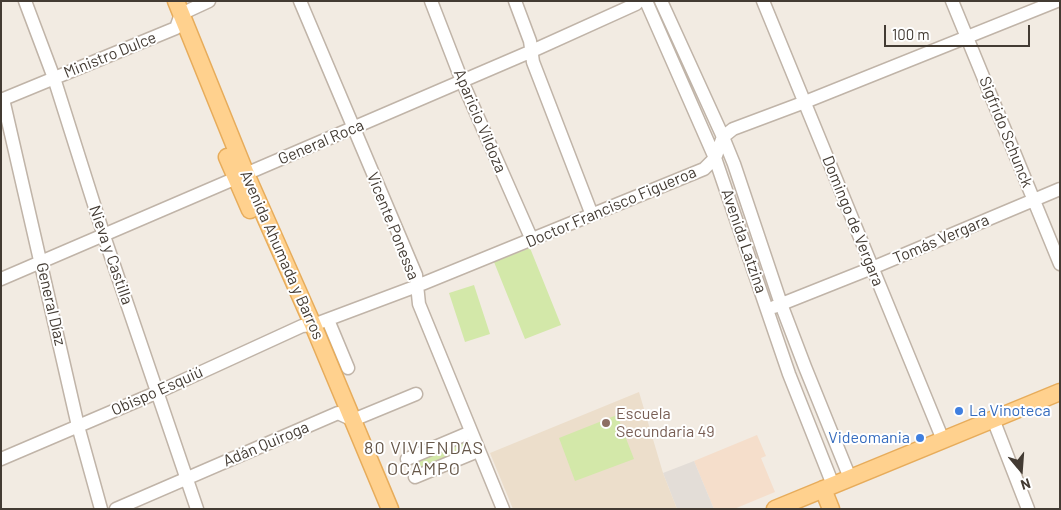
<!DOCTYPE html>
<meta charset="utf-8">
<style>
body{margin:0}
#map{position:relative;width:1061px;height:510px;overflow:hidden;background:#f2ebe2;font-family:Barlow,sans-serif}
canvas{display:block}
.frame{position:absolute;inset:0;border:2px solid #433b33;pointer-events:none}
.north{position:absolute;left:996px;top:445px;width:50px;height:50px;-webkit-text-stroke:4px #fff;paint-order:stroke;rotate:162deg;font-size:14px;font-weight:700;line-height:20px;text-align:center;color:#433b33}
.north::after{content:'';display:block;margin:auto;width:18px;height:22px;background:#433b33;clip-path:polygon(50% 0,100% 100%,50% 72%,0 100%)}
.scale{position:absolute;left:884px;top:25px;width:146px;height:22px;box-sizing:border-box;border:2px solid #433b33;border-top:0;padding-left:6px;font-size:15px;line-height:18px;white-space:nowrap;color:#433b33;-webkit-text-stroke:4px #fff;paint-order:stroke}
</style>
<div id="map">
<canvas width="1061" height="510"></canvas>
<div class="frame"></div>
<div class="north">N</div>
<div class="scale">100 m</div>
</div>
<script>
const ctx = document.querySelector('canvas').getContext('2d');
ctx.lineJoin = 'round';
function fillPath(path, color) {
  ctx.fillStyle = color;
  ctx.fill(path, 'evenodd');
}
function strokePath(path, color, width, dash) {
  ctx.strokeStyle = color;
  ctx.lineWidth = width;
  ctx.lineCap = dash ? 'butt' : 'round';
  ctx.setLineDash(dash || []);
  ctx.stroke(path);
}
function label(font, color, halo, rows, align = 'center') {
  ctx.font = font + ' Barlow,sans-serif';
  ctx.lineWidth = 4;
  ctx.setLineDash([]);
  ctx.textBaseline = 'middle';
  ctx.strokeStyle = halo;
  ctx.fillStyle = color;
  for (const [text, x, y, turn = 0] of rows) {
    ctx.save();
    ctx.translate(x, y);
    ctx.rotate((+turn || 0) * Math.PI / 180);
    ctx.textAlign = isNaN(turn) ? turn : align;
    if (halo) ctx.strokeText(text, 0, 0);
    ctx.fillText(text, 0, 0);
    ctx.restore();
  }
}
const commercial = new Path2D(`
 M 757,435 L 766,456 L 761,458 L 775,492 L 734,509 L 714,509 L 694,461 Z`);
const industrial = new Path2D(`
 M 694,461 L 714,509 L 677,509 L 663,473 Z`);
const education = new Path2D(`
 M 639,392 L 663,473 L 677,509 L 513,509 L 490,453 Z`);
const green = new Path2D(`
 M 530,248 L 561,325 L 525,339 L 494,262 Z
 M 474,285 L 490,334 L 465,342 L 449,293 Z
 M 617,415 L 634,459 L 575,481 L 559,438 Z
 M 465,439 L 469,450 L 417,472 L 412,461 Z`);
const minor = new Path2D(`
 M 25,1 L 54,78 L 104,236 L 197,509
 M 300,1 L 416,275 L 419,304 L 503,509
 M 431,1 L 462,81 L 532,240
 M 515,1 L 530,41 L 533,62 L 592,215
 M 646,1 L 715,158 L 789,374 L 833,485
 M 661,1 L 723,137 L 734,164 L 781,304 L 805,367 L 850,478
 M 763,1 L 943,440
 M 952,1 L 1060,264
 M 3,99 L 78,426 L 101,509
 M 1,100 L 176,28 L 181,14 L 209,1
 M 1,279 L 532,51 L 636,4 L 639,1
 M 774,307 L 872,268 L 1060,189
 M 328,320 L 348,368
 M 993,419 L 1028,509
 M 1,459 L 158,392 L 302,326 L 313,325 L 417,286 L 704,169 L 715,158 L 723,137 L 733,129 L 805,102 L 1057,1
 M 407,459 L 471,432
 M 415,477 L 478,451
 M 116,509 L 338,413 L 353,420 L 416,394`);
const major = new Path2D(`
 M 176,1 L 246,174 L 313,325 L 390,509
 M 227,157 L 250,210
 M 823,489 L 831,509
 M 775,509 L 1060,392`);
const markers = [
 [959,411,5,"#3f7fe0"],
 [606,423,5,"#8d6e63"],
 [920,438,5,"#3f7fe0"]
];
const streetNames = [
 ["Ministro Dulce",110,55,-22],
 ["Aparicio Vildoza",480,121,67],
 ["Sigfrido Schunck",1006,132,68],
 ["General Roca",321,142,-23],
 ["Doctor Francisco Figueroa",611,207,-23],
 ["Domingo de Vergara",853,221,68],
 ["Vicente Ponessa",393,226,68],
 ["Tomás Vergara",941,239,-23],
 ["Avenida Latzina",744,241,71],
 ["Nieva y Castilla",111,255,71],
 ["Avenida Ahumada y Barros",282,255,66],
 ["General Díaz",51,304,77],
 ["Obispo Esquiú",157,391,-24],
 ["Adán Quiroga",266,444,-23]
];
const shopNames = [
 ["La Vinoteca",969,411],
 ["Videomania",910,438,"right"]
];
const educationNames = [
 ["Escuela",616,414],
 ["Secundaria 49",616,432]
];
const neighbourhoodNames = [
 ["80 VIVIENDAS",424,448],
 ["OCAMPO",424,469]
];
fillPath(commercial, '#f5decb');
fillPath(industrial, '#e3ddd7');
fillPath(education, '#ecdecb');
fillPath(green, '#d3e8a9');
strokePath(minor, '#c0b4a8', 15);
strokePath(major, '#e7ac5b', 19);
strokePath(minor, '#fff', 12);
strokePath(major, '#ffd18e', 16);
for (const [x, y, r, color] of markers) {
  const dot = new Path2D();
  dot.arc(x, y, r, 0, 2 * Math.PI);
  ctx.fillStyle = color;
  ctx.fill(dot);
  strokePath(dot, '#fff', 2);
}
label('16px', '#433b33', '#fff', streetNames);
label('16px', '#366cbe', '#fff', shopNames, 'left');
label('16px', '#785e54', '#fff', educationNames, 'left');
ctx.letterSpacing = '1px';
label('18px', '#665749', '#fff', neighbourhoodNames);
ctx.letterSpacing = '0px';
</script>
